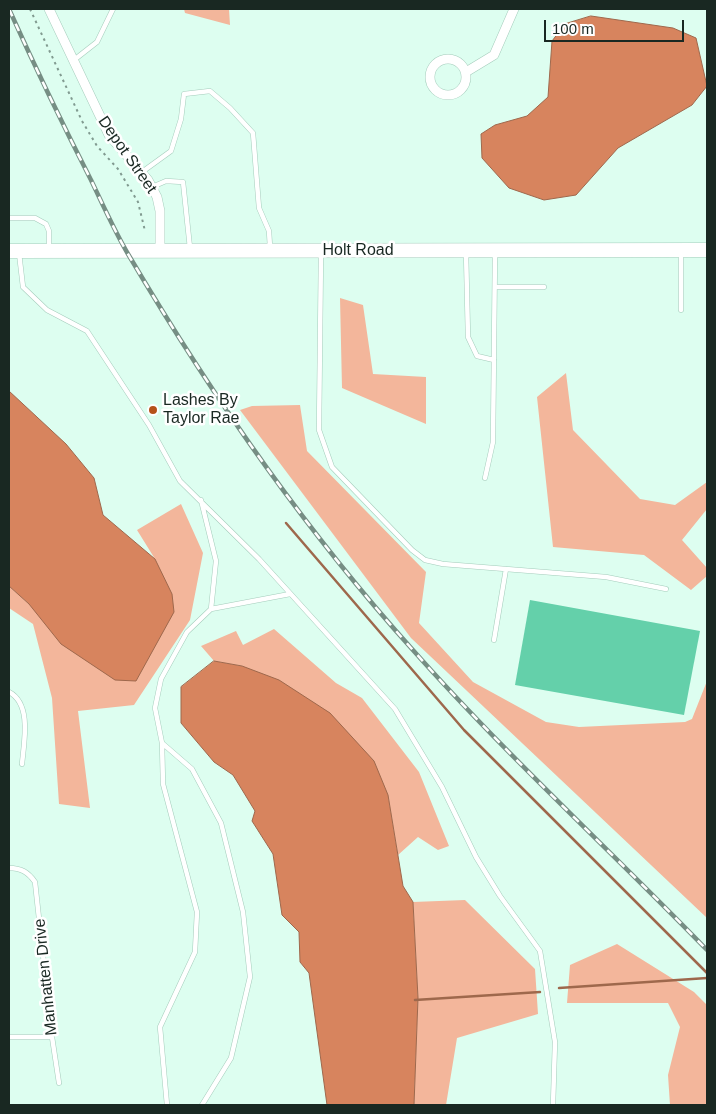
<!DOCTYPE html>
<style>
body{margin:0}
#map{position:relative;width:716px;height:1114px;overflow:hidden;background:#ddfef0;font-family:Helvetica,sans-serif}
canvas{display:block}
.frame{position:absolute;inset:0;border:10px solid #192822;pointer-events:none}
.scale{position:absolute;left:544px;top:20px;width:140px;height:22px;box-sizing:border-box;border:2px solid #192822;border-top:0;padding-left:6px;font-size:15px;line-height:18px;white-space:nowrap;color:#192822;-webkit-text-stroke:4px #fff;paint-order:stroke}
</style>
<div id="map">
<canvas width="716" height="1114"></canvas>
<div class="frame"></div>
<div class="scale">100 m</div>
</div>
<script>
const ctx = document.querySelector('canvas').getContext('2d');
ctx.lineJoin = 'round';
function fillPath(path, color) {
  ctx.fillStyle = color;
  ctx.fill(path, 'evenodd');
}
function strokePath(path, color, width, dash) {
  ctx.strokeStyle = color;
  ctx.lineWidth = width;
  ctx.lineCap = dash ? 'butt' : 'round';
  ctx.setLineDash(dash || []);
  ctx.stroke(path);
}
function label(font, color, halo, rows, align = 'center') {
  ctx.font = font + ' Helvetica,sans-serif';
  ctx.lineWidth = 5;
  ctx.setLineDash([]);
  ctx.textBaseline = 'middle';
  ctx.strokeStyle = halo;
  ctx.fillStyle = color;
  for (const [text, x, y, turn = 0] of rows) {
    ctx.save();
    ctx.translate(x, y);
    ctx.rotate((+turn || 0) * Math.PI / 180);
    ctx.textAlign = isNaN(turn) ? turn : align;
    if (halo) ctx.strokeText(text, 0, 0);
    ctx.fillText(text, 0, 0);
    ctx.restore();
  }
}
const green = new Path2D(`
 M 184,9 L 229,9 L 230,25 L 185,13 Z
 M 340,298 L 363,305 L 373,374 L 426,377 L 426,424 L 342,388 Z
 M 566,373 L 573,430 L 640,499 L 675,505 L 707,482 L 707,509 L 682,540 L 707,568 L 707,576 L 691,590 L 644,555 L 553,547 L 537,397 Z
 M 300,405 L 307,451 L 426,572 L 419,623 L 473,682 L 546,722 L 579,727 L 685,722 L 692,719 L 707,681 L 707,918 L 411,638 L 240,410 L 252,406 Z
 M 181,504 L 203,553 L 190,620 L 134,705 L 78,711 L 90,808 L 59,804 L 52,698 L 33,624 L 9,608 L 9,586 L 29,604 L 155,559 L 137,530 Z
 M 274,629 L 336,683 L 362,698 L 419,772 L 449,846 L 438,850 L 418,837 L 398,855 L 388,796 L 242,666 L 214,661 L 201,646 L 236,631 L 243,645 Z
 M 465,900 L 535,969 L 538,1014 L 457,1038 L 446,1105 L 414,1105 L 418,998 L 413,902 Z
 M 617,944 L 694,992 L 707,1005 L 707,1105 L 670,1105 L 668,1075 L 680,1027 L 668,1003 L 567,1003 L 570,965 Z`);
const water = new Path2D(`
 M 591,16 L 673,28 L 696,38 L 707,86 L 692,105 L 618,148 L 576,195 L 544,200 L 509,188 L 482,158 L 481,134 L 495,125 L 527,116 L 548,97 L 552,41 L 565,24 Z
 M 9,391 L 66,444 L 94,478 L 103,515 L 155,559 L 172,594 L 174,612 L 136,681 L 115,680 L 61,644 L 29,604 L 9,586 Z
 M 214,661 L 242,666 L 279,680 L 330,713 L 374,761 L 388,795 L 403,886 L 413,902 L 418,998 L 414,1105 L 327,1105 L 309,973 L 300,962 L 299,932 L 282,915 L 273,854 L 252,821 L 255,811 L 233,775 L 214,762 L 181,723 L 181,687 Z`);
const stream = new Path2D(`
 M 286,523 L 464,730 L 707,973
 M 559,988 L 707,978
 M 415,1000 L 540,992`);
const building = new Path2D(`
 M 530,600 L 700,631 L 684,715 L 515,685 Z`);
const path = new Path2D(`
 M 30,9 L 82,121 L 97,146 L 118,169 L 138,202 L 145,231`);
const service = new Path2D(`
 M 74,60 L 97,42 L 113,9
 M 142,172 L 171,151 L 181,119 L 184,94 L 210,91 L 230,108 L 253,133 L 259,208 L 269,231 L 270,247
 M 152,187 L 166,181 L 183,182 L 190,248
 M 9,218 L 35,218 L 46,224 L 49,231 L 49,250
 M 466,252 L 468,337 L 477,356 L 494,360
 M 19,253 L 23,287 L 47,310 L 87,331 L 149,425 L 180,481 L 259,559 L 395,709 L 442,787 L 476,857 L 500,896 L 540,951 L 555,1042 L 553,1105
 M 321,253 L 319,430 L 332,467 L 412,550 L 425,560 L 443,564 L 606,577 L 666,589
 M 495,287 L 544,287
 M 681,310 L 681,252
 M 485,478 L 493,442 L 495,252
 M 201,500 L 216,561 L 211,609
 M 494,640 L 506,569
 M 9,692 C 32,704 24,742 22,764
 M 162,743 L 163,784 L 197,912 L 195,952 L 160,1027 L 167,1105
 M 9,868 C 21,868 28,872 35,882 L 52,1037 L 59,1083
 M 9,1037 L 52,1037
 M 202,1105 L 231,1058 L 250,977 L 243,912 L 221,823 L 192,769 L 162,743 L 155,708 L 161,679 L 187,632 L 211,609 L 290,594`);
const minor = new Path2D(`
 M 49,9 L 109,135 L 148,180 L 157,197 L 160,211 L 160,252
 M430 77a18 18 0 1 1 36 0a18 18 0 1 1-36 0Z
 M 466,72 L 494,55 L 514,9`);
const secondary = new Path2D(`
 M 9,251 L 707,250`);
const rail = new Path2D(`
 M 9,9 C 35,67 62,123 91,180 C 103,205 114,230 128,254 C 210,393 304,529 412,649 C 505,754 609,849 707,950`);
const markers = [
 [153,410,5,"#b5521a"]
];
const streetNames = [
 ["Depot Street",127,155,55],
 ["Holt Road",358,251],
 ["Manhatten Drive",46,977,-96]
];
const poiNames = [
 ["Lashes By",163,401],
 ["Taylor Rae",163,419]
];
fillPath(green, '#f3b69b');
fillPath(water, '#d7845e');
strokePath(water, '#9e684c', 1);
strokePath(stream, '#9e684c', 2.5);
fillPath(building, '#64d0aa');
strokePath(service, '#a4ccbb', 5.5);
strokePath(minor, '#a4ccbb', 10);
strokePath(secondary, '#a4ccbb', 15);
strokePath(path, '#819a90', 2, [2.5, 4]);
strokePath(service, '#fff', 4.5);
strokePath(minor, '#fff', 9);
strokePath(secondary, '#fff', 14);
strokePath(rail, '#768e84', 4.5);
strokePath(rail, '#fff', 2.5, [8]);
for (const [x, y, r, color] of markers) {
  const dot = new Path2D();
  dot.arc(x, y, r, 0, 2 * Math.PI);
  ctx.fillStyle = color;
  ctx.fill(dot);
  strokePath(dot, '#fff', 2);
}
label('16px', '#192822', '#fff', streetNames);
label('16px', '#192822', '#fff', poiNames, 'left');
</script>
